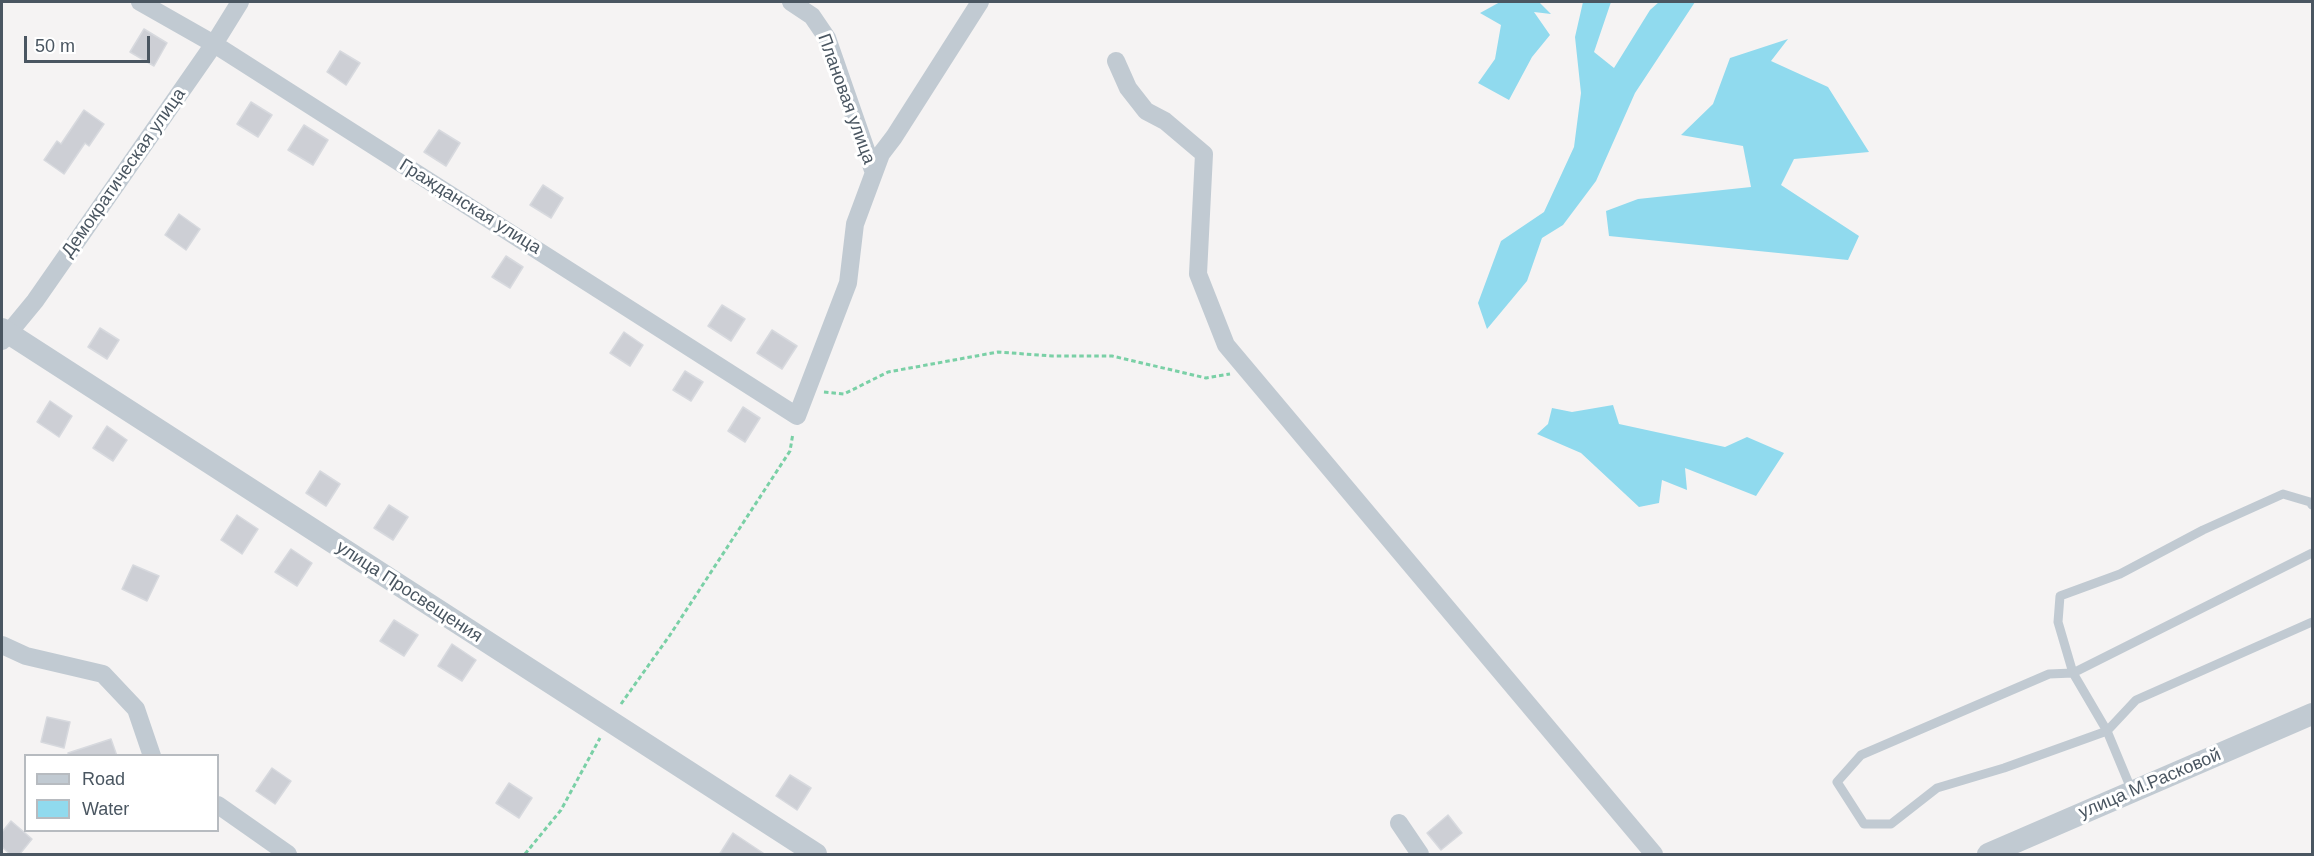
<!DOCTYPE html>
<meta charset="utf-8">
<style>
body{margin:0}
#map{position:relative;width:2314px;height:856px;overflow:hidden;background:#f5f3f3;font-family:Helvetica,sans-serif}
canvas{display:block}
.frame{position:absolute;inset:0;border:3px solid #4a5661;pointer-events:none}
.legend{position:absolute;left:24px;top:754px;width:195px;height:78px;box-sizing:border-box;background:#fff;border:2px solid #b7bbc0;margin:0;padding:8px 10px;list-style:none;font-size:18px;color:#4a5661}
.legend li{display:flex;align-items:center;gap:12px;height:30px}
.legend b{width:30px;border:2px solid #b7bbc0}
.scale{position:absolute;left:24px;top:36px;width:126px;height:27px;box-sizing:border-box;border:3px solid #4a5661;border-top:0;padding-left:8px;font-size:18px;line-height:21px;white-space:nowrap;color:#4a5661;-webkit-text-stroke:4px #fff;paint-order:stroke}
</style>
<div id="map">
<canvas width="2314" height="856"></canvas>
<div class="frame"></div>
<ul class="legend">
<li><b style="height:8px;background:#c1cad2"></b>Road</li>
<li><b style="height:16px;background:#90daee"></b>Water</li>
</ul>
<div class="scale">50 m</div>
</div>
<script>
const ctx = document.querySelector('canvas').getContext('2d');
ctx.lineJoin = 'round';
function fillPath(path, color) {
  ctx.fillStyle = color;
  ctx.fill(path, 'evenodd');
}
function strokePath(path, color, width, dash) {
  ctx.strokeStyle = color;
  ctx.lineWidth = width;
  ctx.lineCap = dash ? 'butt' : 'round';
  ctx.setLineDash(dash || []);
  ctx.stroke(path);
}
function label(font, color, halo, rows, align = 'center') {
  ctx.font = font + ' Helvetica,sans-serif';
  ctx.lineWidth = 6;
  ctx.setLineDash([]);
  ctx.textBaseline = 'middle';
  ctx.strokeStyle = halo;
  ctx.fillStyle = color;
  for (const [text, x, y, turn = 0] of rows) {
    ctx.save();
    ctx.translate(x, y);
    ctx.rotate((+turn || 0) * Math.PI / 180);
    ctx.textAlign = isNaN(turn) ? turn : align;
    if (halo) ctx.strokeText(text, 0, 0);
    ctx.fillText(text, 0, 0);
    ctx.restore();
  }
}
const water = new Path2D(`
 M 1500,2 L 1539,2 L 1551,14 L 1534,12 L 1550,35 L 1532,57 L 1509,100 L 1478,83 L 1495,59 L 1501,25 L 1480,13 Z
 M 1583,2 L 1611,2 L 1594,52 L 1614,68 L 1650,10 L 1659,2 L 1695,2 L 1635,93 L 1596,181 L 1563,225 L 1542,238 L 1527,281 L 1487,329 L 1478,303 L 1501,241 L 1544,212 L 1574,147 L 1581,93 L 1575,37 Z
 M 1788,39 L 1771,61 L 1828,87 L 1869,152 L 1794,159 L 1781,185 L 1859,236 L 1848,260 L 1609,236 L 1606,211 L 1638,199 L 1751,187 L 1743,146 L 1681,135 L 1713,104 L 1730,58 Z
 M 1613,405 L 1619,424 L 1725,447 L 1747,437 L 1784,453 L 1756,496 L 1685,468 L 1687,490 L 1662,480 L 1659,503 L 1639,507 L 1581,453 L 1537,434 L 1548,424 L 1552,408 L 1572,412 Z`);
const building = new Path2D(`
 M 144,29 L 167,43 L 154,66 L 130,52 Z
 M 340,51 L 360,63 L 346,85 L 327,72 Z
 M 251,102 L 272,115 L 258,137 L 237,124 Z
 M 84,110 L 104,124 L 89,146 L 85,143 L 64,174 L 44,160 L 57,141 L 61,144 Z
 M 304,125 L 328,140 L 313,165 L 288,150 Z
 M 439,130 L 460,143 L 446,166 L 424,152 Z
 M 543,185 L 563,198 L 551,218 L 530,205 Z
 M 179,214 L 200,229 L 186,250 L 165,235 Z
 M 506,256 L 523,267 L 510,288 L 492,277 Z
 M 722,305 L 745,319 L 731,341 L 708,326 Z
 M 100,328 L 119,340 L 107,359 L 88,347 Z
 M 772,330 L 797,346 L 782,369 L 757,353 Z
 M 624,332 L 643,345 L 630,366 L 610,353 Z
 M 685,371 L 703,382 L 691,401 L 673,390 Z
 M 50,401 L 72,416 L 59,437 L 37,422 Z
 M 743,407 L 760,418 L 745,442 L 728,431 Z
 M 107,426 L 127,440 L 113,461 L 93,448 Z
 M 320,471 L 340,484 L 326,506 L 306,493 Z
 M 389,505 L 408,517 L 393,540 L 374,528 Z
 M 237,515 L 258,529 L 242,554 L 221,540 Z
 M 291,549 L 312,563 L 297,586 L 275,572 Z
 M 133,565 L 159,576 L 147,601 L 122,589 Z
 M 394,620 L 418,635 L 404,656 L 380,641 Z
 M 452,644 L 476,660 L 462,681 L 438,666 Z
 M 47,717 L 70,722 L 64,748 L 41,742 Z
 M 111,739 L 117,756 L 69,756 L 68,753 Z
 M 272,768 L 291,781 L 275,804 L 256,791 Z
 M 790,775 L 811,788 L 797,810 L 776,796 Z
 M 509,783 L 532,798 L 519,818 L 496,803 Z
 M 1448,815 L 1462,833 L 1441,850 L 1427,833 Z
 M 11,821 L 32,839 L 19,855 L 11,855 L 2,847 L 2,832 Z
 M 733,833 L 766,855 L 719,855 Z`);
const path = new Path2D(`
 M 824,392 L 844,394 L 888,372 L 998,352 L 1052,356 L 1112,356 L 1206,378 L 1230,374
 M 621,704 L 670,635 L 790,451 L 793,433
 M 525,854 L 561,810 L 600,738`);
const service = new Path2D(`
 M 2312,505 L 2310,502 L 2283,494 L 2203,530 L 2120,574 L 2060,596 L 2058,622 L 2073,673 L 2312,553
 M 2132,791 L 2107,731 L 2073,673 L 2049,674 L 1861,755 L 1837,782 L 1864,824 L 1891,824 L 1937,788 L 2004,768 L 2107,731 L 2136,700 L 2312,622`);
const minor = new Path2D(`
 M 140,2 L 214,44 L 797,416 L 848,283 L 855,224 L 881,154 L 894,137 L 980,2
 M 791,2 L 812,16 L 827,38 L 874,173
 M 1116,61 L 1128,88 L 1146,111 L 1165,121 L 1204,154 L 1198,274 L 1226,345 L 1654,854
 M 2,341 L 35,301 L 214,44 L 240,2
 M 2,645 L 26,656 L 103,674 L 136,709 L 152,756
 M 218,805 L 288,854
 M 1399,823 L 1420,854`);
const tertiary = new Path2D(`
 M 2,329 L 816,854
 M 1988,854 L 2312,714`);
const streetNames = [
 ["Плановая улица",846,99,70],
 ["Демократическая улица",124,173,-55],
 ["Гражданская улица",470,207,32],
 ["улица Просвещения",409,592,33],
 ["улица М.Расковой",2150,784,-23]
];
fillPath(water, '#90daee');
fillPath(building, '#cdcfd5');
strokePath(building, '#d7d9de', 1.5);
strokePath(path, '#7ad0a6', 3, [4.5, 3]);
strokePath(service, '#c1cad2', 9);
strokePath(minor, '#c1cad2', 18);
strokePath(tertiary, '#c1cad2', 22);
label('18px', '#4a5661', '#fff', streetNames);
</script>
